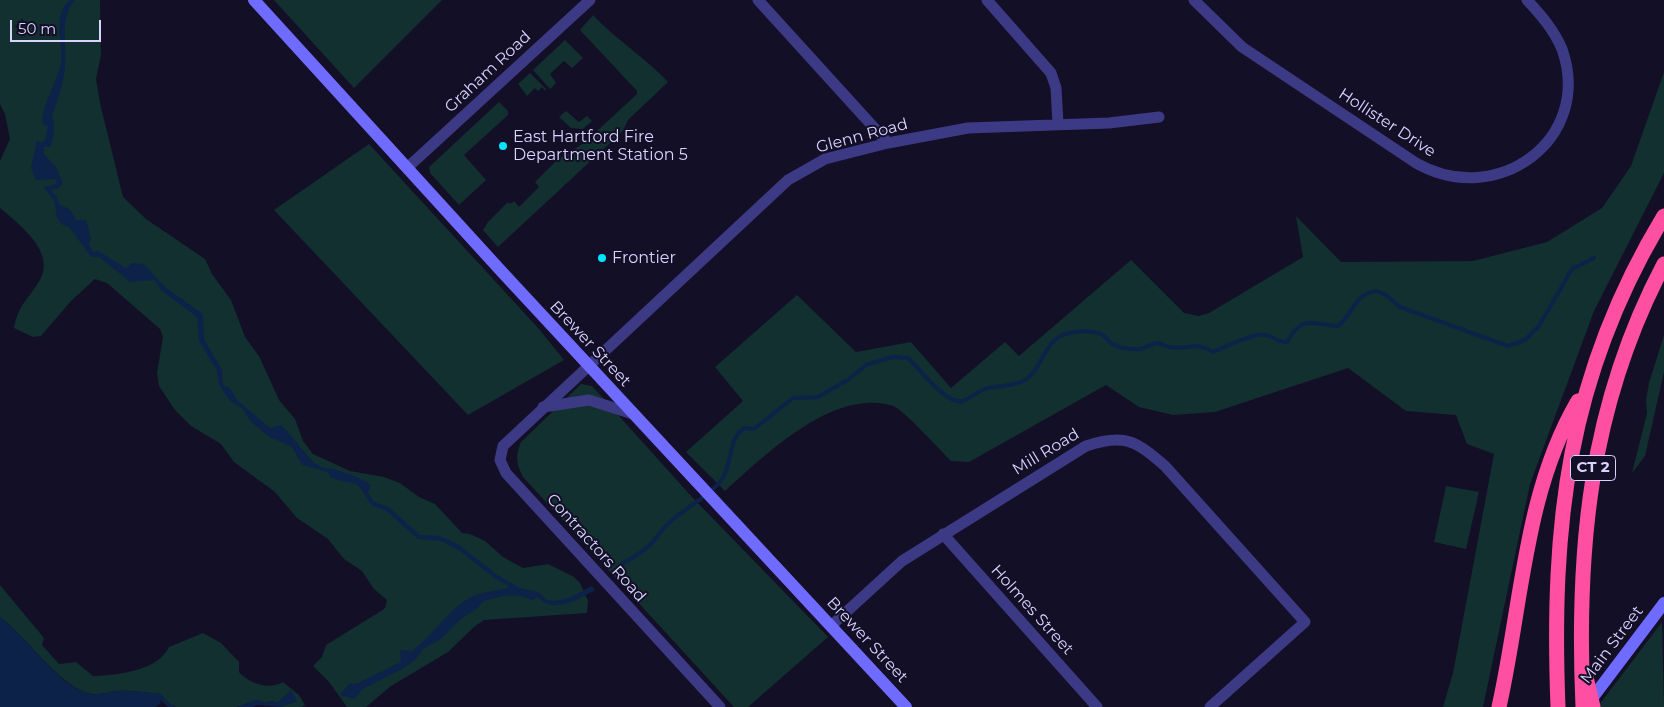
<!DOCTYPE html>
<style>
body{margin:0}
#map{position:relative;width:1664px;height:707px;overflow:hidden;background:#130f26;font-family:Montserrat,sans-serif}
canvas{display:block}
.scale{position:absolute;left:10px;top:20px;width:91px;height:22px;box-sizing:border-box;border:2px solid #d9d4ff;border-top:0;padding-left:6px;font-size:15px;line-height:18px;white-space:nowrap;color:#d9d4ff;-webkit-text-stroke:4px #130f26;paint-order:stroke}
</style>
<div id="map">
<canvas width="1664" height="707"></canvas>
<div class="scale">50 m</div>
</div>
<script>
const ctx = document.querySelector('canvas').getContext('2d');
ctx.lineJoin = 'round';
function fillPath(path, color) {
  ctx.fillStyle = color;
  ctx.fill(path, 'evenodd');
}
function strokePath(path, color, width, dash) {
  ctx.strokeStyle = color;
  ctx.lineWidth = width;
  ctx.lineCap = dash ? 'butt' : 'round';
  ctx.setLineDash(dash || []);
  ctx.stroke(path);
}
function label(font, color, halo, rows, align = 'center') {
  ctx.font = font + ' Montserrat,sans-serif';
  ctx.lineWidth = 4;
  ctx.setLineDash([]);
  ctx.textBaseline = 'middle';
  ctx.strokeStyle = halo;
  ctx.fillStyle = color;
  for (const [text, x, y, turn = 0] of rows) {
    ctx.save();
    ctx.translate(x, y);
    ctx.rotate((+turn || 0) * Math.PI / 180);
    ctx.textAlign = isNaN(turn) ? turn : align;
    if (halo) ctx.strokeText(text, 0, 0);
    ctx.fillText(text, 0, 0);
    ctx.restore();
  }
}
const green = new Path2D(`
 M 0,0 L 100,0 L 101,55 L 96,79 L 100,103 L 123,197 L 146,219 L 205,259 L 212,274 L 231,300 L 245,337 L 259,356 L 279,400 L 295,419 L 303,441 L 313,454 L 350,471 L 384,477 L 400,483 L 419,497 L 435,504 L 462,533 L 470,534 L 485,541 L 503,557 L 523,568 L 548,564 L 574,577 L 580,583 L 588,601 L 587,613 L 484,620 L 474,627 L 448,652 L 391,686 L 366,707 L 347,707 L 329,682 L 313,666 L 322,657 L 326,645 L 381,611 L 385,608 L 387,600 L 374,589 L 362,571 L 344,559 L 328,539 L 297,518 L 275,492 L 234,462 L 221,444 L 191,426 L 175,410 L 159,386 L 157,373 L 163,337 L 160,329 L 107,283 L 95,279 L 71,301 L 41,336 L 33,337 L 14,328 C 19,303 28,300 40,280 C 56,252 19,224 0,208 L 0,161 L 10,139 L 5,114 L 0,104 Z
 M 274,0 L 442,0 L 354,88 Z
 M 593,15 C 616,40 645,57 668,82 L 628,120 L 623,131 L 498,247 L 483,230 L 488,222 L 508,202 L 510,204 L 514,201 L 519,207 L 539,187 L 535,182 L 558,159 L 584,143 L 637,94 L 637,91 L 580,30 Z
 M 565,40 L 583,58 L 572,68 L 564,61 L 550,74 L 556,83 L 550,89 L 533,70 Z
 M 1664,72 L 1664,173 L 1594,311 L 1530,484 L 1483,707 L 1443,707 L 1453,673 L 1494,454 L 1467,444 L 1456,415 L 1406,411 L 1348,368 L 1215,412 L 1173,415 L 1139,407 L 1106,385 L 969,462 L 951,461 C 941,451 903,409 893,406 C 834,387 765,455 725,491 L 686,452 L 743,401 L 715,367 L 797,295 L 856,352 L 911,342 L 951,388 L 1005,342 L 1019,356 L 1131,260 L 1184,313 L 1199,316 L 1209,313 L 1303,257 L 1296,216 L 1341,262 L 1473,261 L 1547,242 L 1602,208 L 1631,166 Z
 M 530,73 L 546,89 L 545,91 L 542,87 L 538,91 L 535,88 L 527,96 L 518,84 Z
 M 499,102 L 508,111 L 508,115 L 464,155 L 486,180 L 459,205 L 430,173 L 429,167 Z
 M 566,111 L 579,122 L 587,116 L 592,121 L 583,129 L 571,128 L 559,117 Z
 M 369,144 L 539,329 L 564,360 L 468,415 L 274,210 Z
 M 1664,335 L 1664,372 L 1645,456 L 1632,473 L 1647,413 L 1646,400 L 1649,383 Z
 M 581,384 L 592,386 L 692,497 L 828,637 L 748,707 L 734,707 L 523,477 C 516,463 515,456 521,442 Z
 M 1446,486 L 1479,492 L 1466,549 L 1434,542 Z
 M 0,585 L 44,638 L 42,645 L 59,664 L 76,662 L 93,676 C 117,675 158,671 169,647 L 203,633 L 221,643 L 239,662 L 239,672 C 250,684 269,690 283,682 L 299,695 L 305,705 L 302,707 L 280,707 L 297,701 L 277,703 L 273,701 L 265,703 L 257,700 L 237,707 L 176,707 L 171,705 L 160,694 C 147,693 132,690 118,691 C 110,692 99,695 91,694 C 60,688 26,636 0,617 Z
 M 1662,622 L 1664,707 L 1599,707 L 1599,705 Z`);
const water = new Path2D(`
 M 70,0 L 75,0 C 59,20 67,41 65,65 C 64,83 58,99 52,115 C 55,125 55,137 50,147 L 44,147 L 44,154 L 56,167 L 63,183 L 60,187 L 51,191 L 57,197 L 60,205 L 70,209 L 76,220 L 86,220 L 91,239 L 89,245 L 93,252 L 98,251 L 126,268 L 132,263 L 144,264 L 165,287 L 203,314 L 204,339 L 222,370 L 223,385 L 230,388 L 238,401 L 270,428 L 281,425 C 291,433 310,462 318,465 C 322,468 328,468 333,469 C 344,472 364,479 371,485 L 368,492 L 374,502 L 389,507 L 420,535 L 440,536 L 461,546 L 496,574 L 520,588 L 538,592 L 547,600 L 555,601 L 571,597 L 592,586 L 595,590 C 578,599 554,615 538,597 L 532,600 C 514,592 502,596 483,601 L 478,608 L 461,619 L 441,639 L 423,649 L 415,660 L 402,669 L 363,689 L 354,699 L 340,695 L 349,684 L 358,683 L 401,662 L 400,650 L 412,651 C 431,637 448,611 466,600 C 479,591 495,592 510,587 L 494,578 L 460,551 L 441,541 L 418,539 L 386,511 L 371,505 C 353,473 358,489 330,477 L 328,472 L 302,465 L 292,447 L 268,436 L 251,422 L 242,408 L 230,401 L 219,385 L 217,371 L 199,341 L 197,317 L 162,291 L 154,280 L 130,282 L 99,257 L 91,257 L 69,227 L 63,225 L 57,218 L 54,200 L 43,187 L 54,185 L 57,182 L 55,179 L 36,180 L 31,168 L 37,140 L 41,143 L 45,140 L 48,126 L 43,125 C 39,110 58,80 61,63 C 64,43 51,15 70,0 Z
 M 0,617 C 26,636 60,689 91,694 C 99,695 110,692 118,691 C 132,690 147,693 161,694 L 171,705 L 176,707 L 168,707 L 161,700 L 160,704 L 155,707 L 0,707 Z
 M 291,690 L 297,701 L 280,707 L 257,705 L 253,707 L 237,707 L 257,700 L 265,703 L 273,701 L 277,703 Z`);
const stream = new Path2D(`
 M 623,563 C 631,558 642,553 649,546 C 656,539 661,530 669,523 C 685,508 705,499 720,482 C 733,466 727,440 744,428 L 754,429 L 793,398 L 818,397 L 849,379 L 866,365 L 892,357 L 908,358 C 919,368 947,406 963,401 C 976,396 977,389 994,387 C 1008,385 1023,385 1032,374 C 1045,358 1047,338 1069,333 C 1078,331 1094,330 1103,335 C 1106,337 1108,341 1111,343 C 1117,348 1132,350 1140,349 C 1146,348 1153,343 1158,343 C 1162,344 1166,347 1169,347 C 1187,351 1195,340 1213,352 C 1225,347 1253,333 1265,335 C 1274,336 1277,342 1287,342 C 1303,313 1312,325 1338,326 C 1353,315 1354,294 1376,291 L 1386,295 L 1400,307 L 1508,346 L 1525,340 L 1539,326 L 1572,269 L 1594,258`);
const street = new Path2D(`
 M 758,0 L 888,143
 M 987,0 L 1051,73 L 1056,88 L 1058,124
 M 1194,0 L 1242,47 L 1416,163 C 1496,209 1594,140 1562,49 C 1554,30 1541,15 1527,0
 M 407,168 L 590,0
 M 543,407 L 589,400 L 633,414
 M 943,534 L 1097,707
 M 832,625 L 902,561 L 1086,446 C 1125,433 1136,441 1165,466 L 1305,622 L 1210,707
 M 720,707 L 506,473 L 500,460 L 503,446 L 788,180 L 825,159 L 888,143 L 968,128 L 1109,123 L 1159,117`);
const secondary = new Path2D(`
 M 254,0 L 502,272 L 906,707
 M 1587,705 L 1664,603`);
const highway = new Path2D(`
 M 1499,707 C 1522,605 1524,493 1578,401
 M 1558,707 C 1551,525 1567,376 1664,216
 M 1583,707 C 1576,550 1589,406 1664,264`);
const highwayBridge = new Path2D(`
 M 1586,677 L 1593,707`);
const markers = [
 [503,146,5,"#00e5ff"],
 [602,258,5,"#00e5ff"]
];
const shields = [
 [1593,468,45]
];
const shieldNames = [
 ["CT 2",1593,468]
];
const streetNames = [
 ["Graham Road",488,72,-43],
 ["Hollister Drive",1387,123,33],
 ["Glenn Road",862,136,-15],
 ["Brewer Street",590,344,47],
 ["Mill Road",1046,452,-31],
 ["Contractors Road",596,548,48],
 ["Holmes Street",1032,610,48],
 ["Brewer Street",867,640,47],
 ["Main Street",1612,645,-53]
];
const poiNames = [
 ["East Hartford Fire",513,137],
 ["Department Station 5",513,155],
 ["Frontier",612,258]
];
fillPath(green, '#12302f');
fillPath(water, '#0c2248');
strokePath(stream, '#0c2248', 4);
strokePath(street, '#3d3a85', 11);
strokePath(secondary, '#6f6bff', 12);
strokePath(highway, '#ff4fa3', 15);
strokePath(highwayBridge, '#ff4fa3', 15);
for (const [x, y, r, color] of markers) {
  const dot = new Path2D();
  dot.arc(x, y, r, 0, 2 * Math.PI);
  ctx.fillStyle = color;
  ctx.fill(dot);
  strokePath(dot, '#130f26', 2);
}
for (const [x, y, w] of shields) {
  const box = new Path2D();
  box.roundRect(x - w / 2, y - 12.5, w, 25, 4);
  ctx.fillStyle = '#130f26';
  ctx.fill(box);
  strokePath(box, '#d9d4ff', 1);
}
label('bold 15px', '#d9d4ff', null, shieldNames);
label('16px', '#d9d4ff', '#130f26', streetNames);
label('16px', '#d9d4ff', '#130f26', poiNames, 'left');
</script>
